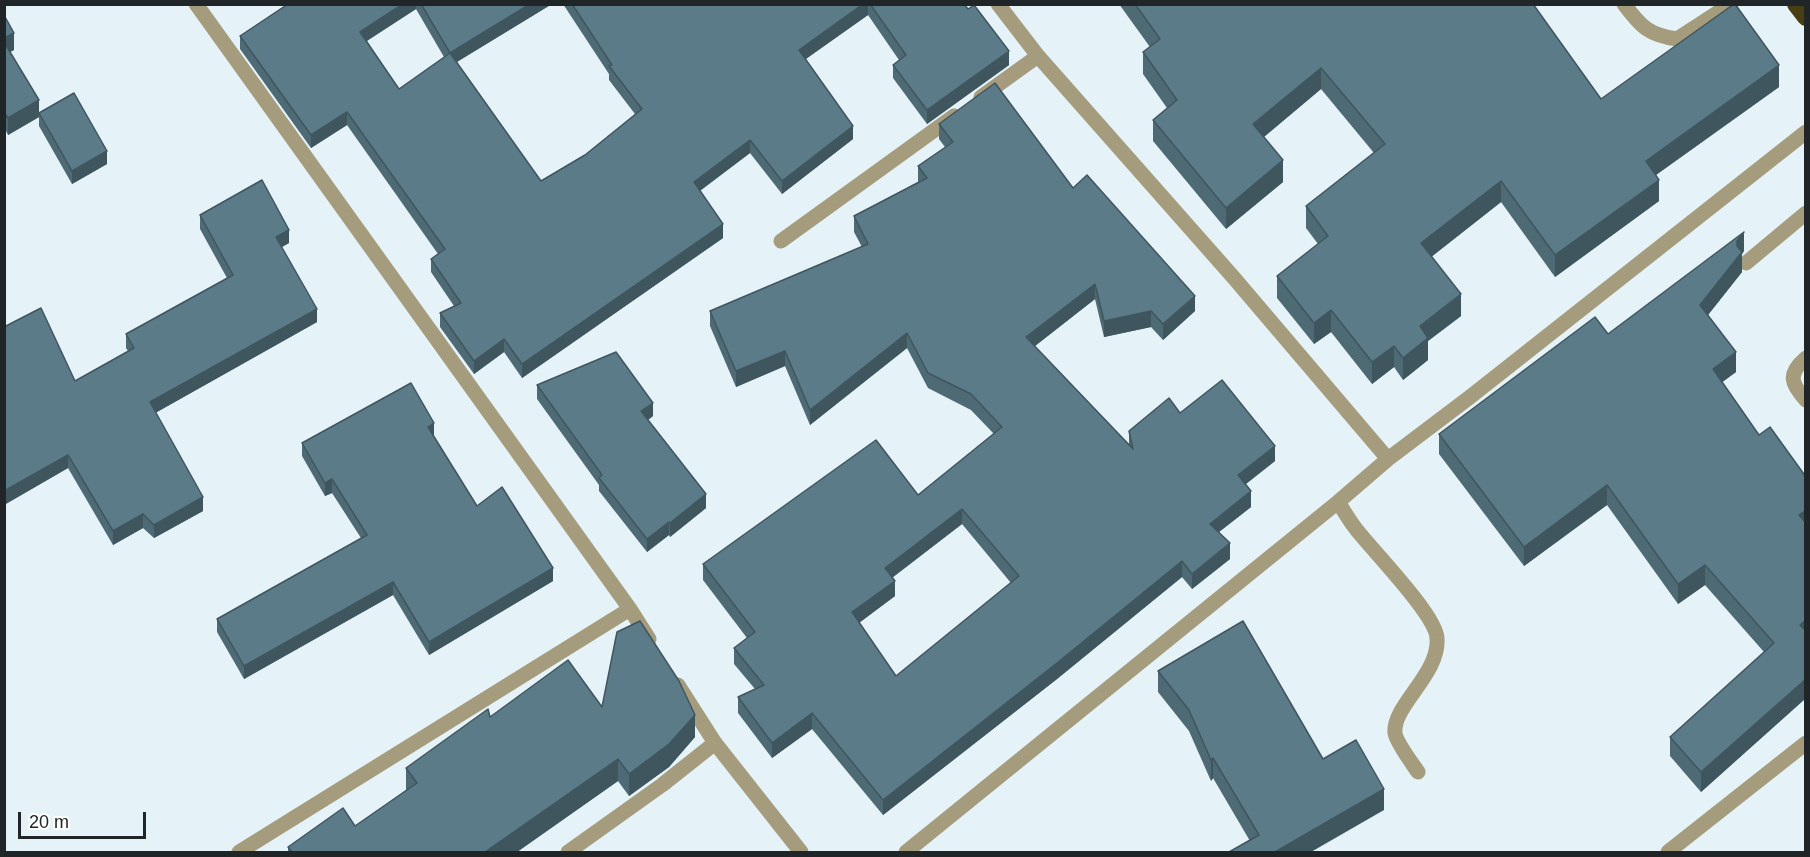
<!DOCTYPE html>
<style>
body{margin:0}
#map{position:relative;width:1810px;height:857px;overflow:hidden;background:#e5f3f9;font-family:Helvetica,sans-serif}
canvas{display:block}
.frame{position:absolute;inset:0;border:6px solid #202527;pointer-events:none}
.scale{position:absolute;left:18px;top:812px;width:128px;height:27px;box-sizing:border-box;border:3px solid #202527;border-top:0;padding-left:8px;font-size:18px;line-height:21px;white-space:nowrap;color:#202527;-webkit-text-stroke:4px #fefefe;paint-order:stroke}
</style>
<div id="map">
<canvas width="1810" height="857"></canvas>
<div class="frame"></div>
<div class="scale">20 m</div>
</div>
<script>
const ctx = document.querySelector('canvas').getContext('2d');
ctx.lineJoin = 'round';
function strokePath(path, color, width, dash) {
  ctx.strokeStyle = color;
  ctx.lineWidth = width;
  ctx.lineCap = dash ? 'butt' : 'round';
  ctx.setLineDash(dash || []);
  ctx.stroke(path);
}
function fillPath(path, color) {
  ctx.fillStyle = color;
  ctx.fill(path, 'evenodd');
}
const minor = new Path2D(`
 M 196,4 L 630,609 L 649,639
 M 998,4 L 1038,56 L 1234,278 L 1388,459
 M 1624,4 C 1641,27 1649,35 1677,39 L 1731,4
 M 981,97 L 1038,56
 M 781,241 L 954,116
 M 1746,263 L 1806,213
 M 1806,358 C 1787,374 1791,384 1806,400
 M 1338,502 C 1344,511 1349,520 1356,529 C 1373,551 1436,615 1437,638 C 1440,674 1392,706 1395,733 C 1396,742 1412,763 1418,772
 M 678,685 L 715,743 L 801,852
 M 239,852 L 630,609
 M 568,852 L 662,785 L 715,743
 M 906,852 L 1338,502 L 1388,459 L 1470,397 L 1806,132
 M 1668,852 L 1806,743`);
const highway = new Path2D(`
 M 1796,4 L 1806,17`);
const wall = new Path2D(`
 M 288,4 L 552,4 L 457,62 L 541,181 L 585,155 L 635,114 L 609,80 L 609,74 L 563,4 L 964,4 L 1009,65 L 927,124 L 893,78 L 893,65 L 899,60 L 868,15 L 805,59 L 853,139 L 782,194 L 750,153 L 700,191 L 723,238 L 522,378 L 504,352 L 474,374 L 440,327 L 440,313 L 454,306 L 431,272 L 431,259 L 438,254 L 347,125 L 311,148 L 240,49 L 240,36 ZM 416,9 L 444,57 L 399,89 L 367,41 Z
 M 1119,4 L 1533,4 L 1601,99 L 1779,87 L 1656,175 L 1659,201 L 1555,277 L 1501,202 L 1431,257 L 1461,316 L 1428,341 L 1428,360 L 1403,380 L 1394,367 L 1372,384 L 1331,332 L 1314,344 L 1277,298 L 1277,276 L 1318,244 L 1306,228 L 1306,206 L 1374,153 L 1321,89 L 1264,137 L 1283,182 L 1226,229 L 1153,141 L 1153,120 L 1167,108 L 1143,74 L 1143,52 L 1150,47 Z
 M 4,15 L 14,50 L 10,52 L 39,117 L 8,135 L 5,129 Z
 M 39,113 L 107,164 L 72,184 L 39,126 Z
 M 939,124 L 1073,188 L 1195,311 L 1163,340 L 1151,327 L 1104,337 L 1095,299 L 1035,346 L 1129,444 L 1129,431 L 1180,413 L 1275,461 L 1246,484 L 1251,507 L 1219,532 L 1230,559 L 1192,589 L 1182,577 L 1057,679 L 883,815 L 812,729 L 772,758 L 738,713 L 738,697 L 755,689 L 734,664 L 734,648 L 747,638 L 703,580 L 703,564 L 918,495 L 994,434 L 971,410 L 928,388 L 907,348 L 810,425 L 785,366 L 736,387 L 710,326 L 710,311 L 862,247 L 854,232 L 854,216 L 918,182 L 918,166 L 945,147 L 939,139 ZM 962,524 L 1011,583 L 896,676 L 859,623 L 895,596 L 892,578 Z
 M 200,215 L 289,243 L 282,247 L 317,322 L 155,413 L 203,511 L 154,538 L 143,528 L 113,545 L 68,468 L 4,505 L 128,351 L 126,348 L 126,334 L 227,278 L 200,229 Z
 M 1744,251 L 1742,254 L 1742,272 L 1708,315 L 1736,372 L 1722,382 L 1759,435 L 1806,477 L 1806,698 L 1701,792 L 1670,756 L 1670,737 L 1764,652 L 1705,585 L 1678,604 L 1607,505 L 1524,566 L 1439,454 L 1439,434 L 1608,334 Z
 M 537,385 L 653,416 L 648,420 L 706,508 L 670,537 L 669,535 L 647,552 L 599,491 L 599,485 L 537,399 Z
 M 434,436 L 477,506 L 553,581 L 429,655 L 393,595 L 244,679 L 217,632 L 217,619 L 361,538 L 332,493 L 325,496 L 302,456 L 302,443 Z
 M 1158,671 L 1323,759 L 1384,810 L 1250,841 L 1213,778 L 1211,781 L 1189,731 L 1158,692 Z
 M 602,707 L 695,737 L 669,767 L 629,796 L 618,781 L 517,852 L 288,852 L 288,847 L 355,826 L 406,790 L 406,768 L 490,717 Z`);
const shadedWall = new Path2D(`
 M 403,4 L 416,4 L 416,9 L 360,45 L 360,32 Z
 M 530,4 L 552,4 L 450,66 L 450,53 Z
 M 863,4 L 868,4 L 868,15 L 799,64 L 799,50 Z
 M 14,33 L 14,50 L 4,55 L 4,38 Z
 M 1009,51 L 1009,65 L 927,124 L 927,110 Z
 M 1779,65 L 1779,87 L 1646,182 L 1646,161 Z
 M 1321,68 L 1321,89 L 1253,146 L 1253,124 Z
 M 39,100 L 39,117 L 8,135 L 8,118 Z
 M 347,112 L 347,125 L 311,148 L 311,135 Z
 M 853,126 L 853,139 L 782,194 L 782,181 Z
 M 750,140 L 750,153 L 694,195 L 694,182 Z
 M 107,151 L 107,164 L 72,184 L 72,171 Z
 M 1283,160 L 1283,182 L 1226,229 L 1226,208 Z
 M 1659,180 L 1659,201 L 1555,277 L 1555,255 Z
 M 1501,181 L 1501,202 L 1421,265 L 1421,243 Z
 M 723,224 L 723,238 L 522,378 L 522,364 Z
 M 289,230 L 289,243 L 276,250 L 276,237 Z
 M 1744,232 L 1744,251 L 1742,254 L 1742,272 L 1700,325 L 1700,305 L 1737,241 Z
 M 1095,284 L 1095,299 L 1026,353 L 1026,337 Z
 M 1461,294 L 1461,316 L 1428,341 L 1428,360 L 1403,380 L 1403,358 L 1420,326 Z
 M 1195,296 L 1195,311 L 1163,340 L 1163,324 Z
 M 317,309 L 317,322 L 150,416 L 150,402 Z
 M 1331,310 L 1331,332 L 1314,344 L 1314,323 Z
 M 1151,311 L 1151,327 L 1104,337 L 1104,321 Z
 M 907,333 L 907,348 L 810,425 L 810,410 Z
 M 504,339 L 504,352 L 474,374 L 474,361 Z
 M 1394,346 L 1394,367 L 1372,384 L 1372,362 Z
 M 785,351 L 785,366 L 736,387 L 736,371 Z
 M 1736,352 L 1736,372 L 1713,389 L 1713,369 Z
 M 653,403 L 653,416 L 641,425 L 641,411 Z
 M 434,423 L 434,437 L 428,427 Z
 M 1275,446 L 1275,461 L 1238,490 L 1238,475 Z
 M 68,455 L 68,468 L 4,505 L 4,491 Z
 M 332,479 L 332,493 L 325,496 L 325,483 Z
 M 1607,485 L 1607,505 L 1524,566 L 1524,547 Z
 M 1251,491 L 1251,507 L 1210,539 L 1210,524 Z
 M 706,494 L 706,508 L 670,537 L 670,523 Z
 M 203,497 L 203,511 L 154,538 L 154,525 Z
 M 962,509 L 962,524 L 885,583 L 885,568 Z
 M 1806,510 L 1806,530 L 1799,515 Z
 M 143,514 L 143,528 L 113,545 L 113,531 Z
 M 669,522 L 669,535 L 647,552 L 647,539 Z
 M 1230,543 L 1230,559 L 1192,589 L 1192,574 Z
 M 1182,561 L 1182,577 L 1057,679 L 883,815 L 883,800 Z
 M 1705,565 L 1705,585 L 1678,604 L 1678,584 Z
 M 553,568 L 553,581 L 429,655 L 429,642 Z
 M 895,581 L 895,596 L 852,628 L 852,612 Z
 M 393,582 L 393,595 L 244,679 L 244,666 Z
 M 1806,620 L 1806,640 L 1800,625 Z
 M 1806,679 L 1806,698 L 1701,792 L 1701,772 Z
 M 812,713 L 812,729 L 772,758 L 772,743 Z
 M 695,715 L 695,737 L 669,767 L 629,796 L 629,774 Z
 M 1213,758 L 1213,778 L 1211,781 L 1211,760 Z
 M 618,759 L 618,781 L 517,852 L 485,852 Z
 M 1384,789 L 1384,810 L 1311,852 L 1275,852 Z`);
const building = new Path2D(`
 M 288,4 L 403,4 L 360,32 L 399,89 L 450,53 L 541,181 L 585,155 L 642,109 L 609,66 L 612,65 L 572,4 L 863,4 L 799,50 L 853,126 L 782,181 L 750,140 L 694,182 L 723,224 L 522,364 L 504,339 L 474,361 L 440,313 L 461,303 L 431,259 L 445,249 L 347,112 L 311,135 L 240,36 Z
 M 421,4 L 530,4 L 450,53 Z
 M 870,4 L 964,4 L 968,9 L 974,5 L 1009,51 L 927,110 L 893,65 L 906,55 Z
 M 1135,4 L 1533,4 L 1601,99 L 1734,4 L 1735,4 L 1779,65 L 1646,161 L 1659,180 L 1555,255 L 1501,181 L 1421,243 L 1461,294 L 1420,326 L 1428,338 L 1403,358 L 1394,346 L 1372,362 L 1331,310 L 1314,323 L 1277,276 L 1328,236 L 1306,206 L 1385,144 L 1321,68 L 1253,124 L 1283,160 L 1226,208 L 1153,120 L 1177,100 L 1143,52 L 1160,39 Z
 M 4,15 L 14,33 L 4,38 Z
 M 4,42 L 39,100 L 8,118 L 4,112 Z
 M 995,83 L 1073,188 L 1087,175 L 1195,296 L 1163,324 L 1151,311 L 1104,321 L 1095,284 L 1026,337 L 1133,449 L 1129,431 L 1169,398 L 1180,413 L 1222,380 L 1275,446 L 1238,475 L 1251,491 L 1210,524 L 1230,543 L 1192,574 L 1182,561 L 1057,663 L 883,800 L 812,713 L 772,743 L 738,697 L 764,685 L 734,648 L 755,632 L 703,564 L 876,440 L 918,495 L 1002,427 L 971,394 L 928,373 L 907,333 L 810,410 L 785,351 L 736,371 L 710,311 L 868,244 L 854,216 L 927,178 L 918,166 L 953,142 L 939,124 ZM 962,509 L 1019,576 L 896,676 L 852,612 L 895,581 L 885,568 Z
 M 74,93 L 107,151 L 72,171 L 39,113 Z
 M 262,180 L 289,230 L 276,237 L 317,309 L 150,402 L 203,497 L 154,525 L 143,514 L 113,531 L 68,455 L 4,491 L 4,327 L 41,308 L 75,381 L 134,348 L 126,334 L 233,275 L 200,215 Z
 M 1744,232 L 1737,241 L 1737,246 L 1742,252 L 1700,305 L 1736,352 L 1713,369 L 1759,435 L 1770,427 L 1806,477 L 1806,510 L 1799,515 L 1806,523 L 1806,620 L 1800,625 L 1806,631 L 1806,679 L 1701,772 L 1670,737 L 1774,643 L 1705,565 L 1678,584 L 1607,485 L 1524,547 L 1439,434 L 1595,317 L 1608,334 Z
 M 616,352 L 653,403 L 641,411 L 706,494 L 670,523 L 669,522 L 647,539 L 599,478 L 602,475 L 537,385 Z
 M 411,383 L 434,423 L 428,427 L 477,506 L 502,487 L 553,568 L 429,642 L 393,582 L 244,666 L 217,619 L 367,535 L 332,479 L 325,483 L 302,443 Z
 M 640,621 L 679,681 L 695,715 L 669,744 L 629,774 L 618,759 L 485,852 L 292,852 L 288,847 L 343,808 L 355,826 L 417,783 L 406,768 L 488,709 L 490,717 L 568,660 L 602,707 L 617,632 Z
 M 1243,621 L 1323,759 L 1356,740 L 1384,789 L 1275,852 L 1229,852 L 1259,835 L 1213,758 L 1211,760 L 1189,710 L 1158,671 Z`);
strokePath(minor, '#a49c7c', 15);
strokePath(highway, '#483e14', 18);
fillPath(wall, '#4e6a75');
fillPath(shadedWall, '#40565f');
fillPath(building, '#5b7b88');
strokePath(building, '#40565f', 1.5);
</script>
